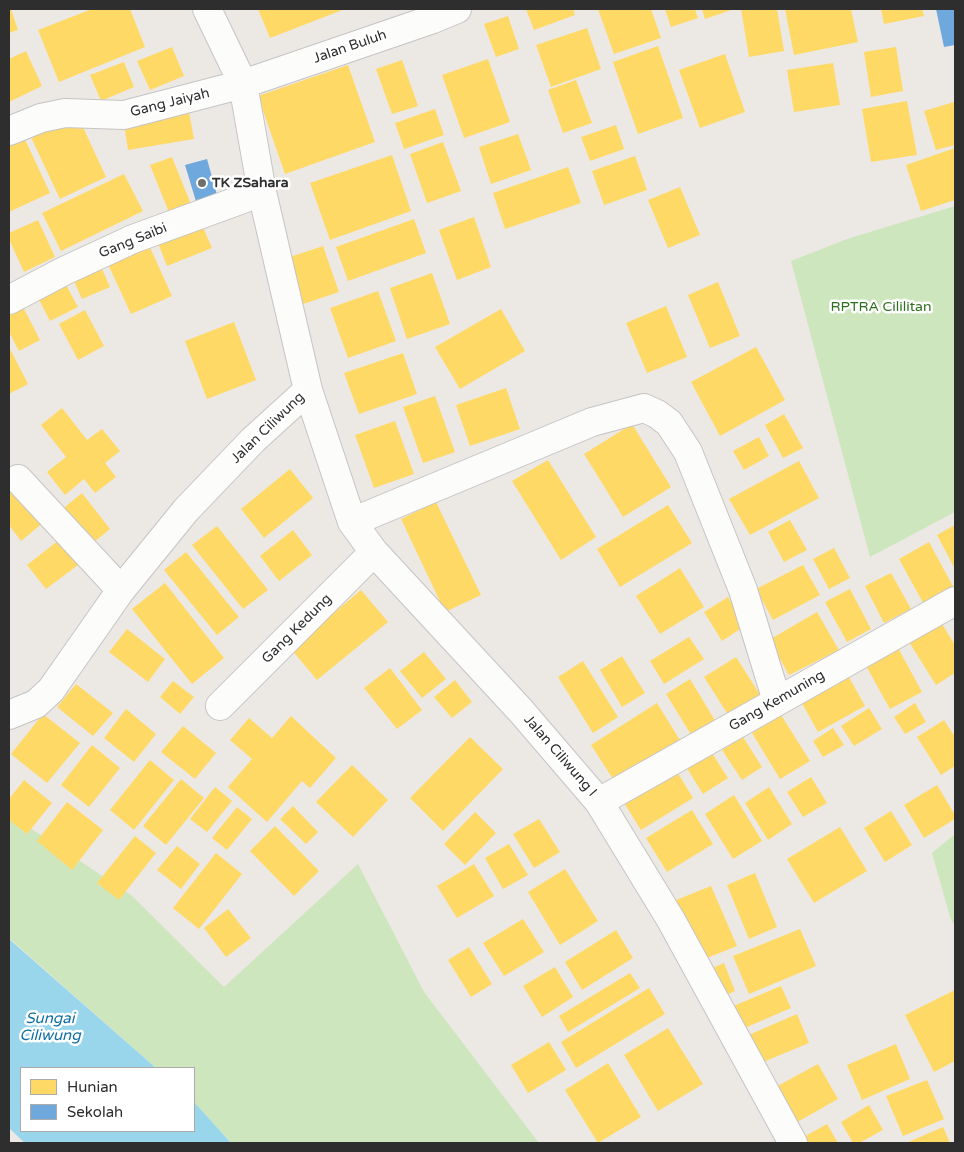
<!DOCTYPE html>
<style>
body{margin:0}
#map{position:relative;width:964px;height:1152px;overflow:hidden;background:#ece8e4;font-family:"Varela Round",sans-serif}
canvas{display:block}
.frame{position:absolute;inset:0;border:10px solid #2e2e2e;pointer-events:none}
.legend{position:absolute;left:20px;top:1067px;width:175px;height:65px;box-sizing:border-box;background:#fff;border:1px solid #ababab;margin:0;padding:6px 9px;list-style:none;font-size:15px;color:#2e2e2e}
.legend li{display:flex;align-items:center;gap:10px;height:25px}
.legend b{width:25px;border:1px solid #ababab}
</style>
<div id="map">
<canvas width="964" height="1152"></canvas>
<div class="frame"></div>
<ul class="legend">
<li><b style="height:14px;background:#ffd966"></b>Hunian</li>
<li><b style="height:14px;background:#6fa8dc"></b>Sekolah</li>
</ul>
</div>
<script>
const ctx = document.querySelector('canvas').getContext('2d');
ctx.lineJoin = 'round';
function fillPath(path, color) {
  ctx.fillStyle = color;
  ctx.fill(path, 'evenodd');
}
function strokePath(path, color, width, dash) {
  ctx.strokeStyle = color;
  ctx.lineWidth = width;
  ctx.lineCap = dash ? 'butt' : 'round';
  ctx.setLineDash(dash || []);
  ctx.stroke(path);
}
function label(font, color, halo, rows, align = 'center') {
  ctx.font = font + ' "Varela Round",sans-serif';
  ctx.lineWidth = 5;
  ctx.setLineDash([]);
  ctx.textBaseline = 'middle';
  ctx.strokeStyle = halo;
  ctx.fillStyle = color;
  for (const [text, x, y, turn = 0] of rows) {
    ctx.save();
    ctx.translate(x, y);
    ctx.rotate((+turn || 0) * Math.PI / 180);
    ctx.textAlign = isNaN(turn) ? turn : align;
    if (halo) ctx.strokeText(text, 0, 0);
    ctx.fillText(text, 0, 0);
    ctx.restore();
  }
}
const green = new Path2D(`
 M 955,206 L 955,512 L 870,557 L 791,261 L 847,239 Z
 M 9,814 L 131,895 L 224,987 L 358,864 L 424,992 L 539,1143 L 231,1143 L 194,1102 L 194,1068 L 156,1068 L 9,938 Z
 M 955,834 L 955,927 L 950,917 L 932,853 Z`);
const water = new Path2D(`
 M 9,939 L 156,1068 L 21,1068 L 21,1131 L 194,1131 L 194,1102 L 231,1143 L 25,1143 L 9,1128 Z`);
const homes = new Path2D(`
 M 9,9 L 11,9 L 18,30 L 9,33 Z
 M 92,9 L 130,9 L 145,47 L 59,82 L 38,30 Z
 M 258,9 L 345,9 L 270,38 Z
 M 526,9 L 573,9 L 575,15 L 534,30 Z
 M 598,9 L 651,9 L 661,38 L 614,54 Z
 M 665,9 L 695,9 L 698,18 L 671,27 Z
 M 702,9 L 734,9 L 705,19 Z
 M 741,9 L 777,9 L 784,51 L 749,57 Z
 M 785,9 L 851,9 L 858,42 L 794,55 Z
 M 881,9 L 922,9 L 924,16 L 884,24 Z
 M 508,16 L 519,49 L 496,57 L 484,24 Z
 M 587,28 L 601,69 L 551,87 L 536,45 Z
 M 658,46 L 683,118 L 638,134 L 613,62 Z
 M 172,47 L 184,76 L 150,90 L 137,61 Z
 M 896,47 L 903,91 L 871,97 L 864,52 Z
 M 26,51 L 42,86 L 9,102 L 9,59 Z
 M 725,54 L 745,112 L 700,128 L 679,70 Z
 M 488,59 L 510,122 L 464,138 L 442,75 Z
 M 402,60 L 418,106 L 392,114 L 376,69 Z
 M 124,62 L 134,87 L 101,101 L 90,75 Z
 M 833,63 L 840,105 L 794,112 L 787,70 Z
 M 348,65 L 375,142 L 285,174 L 258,96 Z
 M 576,80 L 592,123 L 563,133 L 548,90 Z
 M 907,101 L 917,155 L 871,162 L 862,109 Z
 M 954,102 L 955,108 L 955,145 L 936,150 L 924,111 Z
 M 188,107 L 194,139 L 128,150 L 123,118 Z
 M 435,109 L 444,135 L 404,149 L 395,123 Z
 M 77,114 L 106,177 L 60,199 L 30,135 Z
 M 616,125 L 624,149 L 590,161 L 581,137 Z
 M 22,133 L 50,193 L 9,212 L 9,139 Z
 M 518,134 L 531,170 L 491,184 L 479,147 Z
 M 443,142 L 461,191 L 427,203 L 410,154 Z
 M 955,148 L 955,200 L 921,211 L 906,165 Z
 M 392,155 L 411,211 L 330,240 L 310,183 Z
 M 635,156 L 647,190 L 604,205 L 592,171 Z
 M 172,157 L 192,207 L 170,215 L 150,165 Z
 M 568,167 L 581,203 L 505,229 L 493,193 Z
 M 124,174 L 143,211 L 61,251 L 42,213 Z
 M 680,187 L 700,235 L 668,248 L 648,200 Z
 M 474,217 L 491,267 L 457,280 L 439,230 Z
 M 414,219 L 426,253 L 348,281 L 336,247 Z
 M 38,220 L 55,257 L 24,272 L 9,239 L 9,233 Z
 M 200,220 L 212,248 L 167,266 L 156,238 Z
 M 148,243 L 172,296 L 131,314 L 107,262 Z
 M 323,246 L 339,292 L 300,305 L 284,259 Z
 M 98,260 L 110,287 L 82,299 L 70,272 Z
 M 432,273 L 450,324 L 407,339 L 390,288 Z
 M 60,274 L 78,307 L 50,321 L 33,288 Z
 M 718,282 L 740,336 L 710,348 L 688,295 Z
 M 378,291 L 396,341 L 348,358 L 330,308 Z
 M 21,303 L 40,340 L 19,351 L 9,332 L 9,309 Z
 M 666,306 L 687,357 L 647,373 L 626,323 Z
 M 501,309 L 525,351 L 460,389 L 435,347 Z
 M 85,310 L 104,346 L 78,360 L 59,324 Z
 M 234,322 L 256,380 L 207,399 L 185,341 Z
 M 9,347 L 28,384 L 9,394 Z
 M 756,347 L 785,400 L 720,436 L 691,382 Z
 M 403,353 L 417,394 L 359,414 L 344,373 Z
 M 506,388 L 520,429 L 470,446 L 456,405 Z
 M 435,396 L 455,452 L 423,463 L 403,407 Z
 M 62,408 L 87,440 L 102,429 L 120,451 L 105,463 L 116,477 L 95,493 L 84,479 L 65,495 L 47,472 L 66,457 L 41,425 Z
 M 784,414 L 803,448 L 783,458 L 765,425 Z
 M 395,421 L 414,474 L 374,488 L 355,435 Z
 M 632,424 L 671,487 L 623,517 L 584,454 Z
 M 759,437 L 769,456 L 744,470 L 733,451 Z
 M 548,460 L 596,537 L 561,560 L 512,481 Z
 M 799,461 L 819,498 L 750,535 L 729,499 Z
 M 290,469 L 313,498 L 264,538 L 241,509 Z
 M 9,488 L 44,522 L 21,541 L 9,525 Z
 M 82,493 L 110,529 L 88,547 L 60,511 Z
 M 436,502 L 481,595 L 445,612 L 401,519 Z
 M 668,505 L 692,543 L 620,587 L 597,549 Z
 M 790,520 L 807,550 L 784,562 L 768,532 Z
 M 955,525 L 955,569 L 937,535 Z
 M 217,526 L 268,590 L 243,609 L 192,545 Z
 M 293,530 L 312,555 L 279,581 L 260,556 Z
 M 59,540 L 78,565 L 46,589 L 27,565 Z
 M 929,542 L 955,590 L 927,610 L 899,559 Z
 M 834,548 L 850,578 L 829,589 L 813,559 Z
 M 186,552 L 239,617 L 217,635 L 164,570 Z
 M 803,565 L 820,595 L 773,620 L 756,589 Z
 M 680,568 L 704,607 L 660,634 L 636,596 Z
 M 891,573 L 911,609 L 884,623 L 865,586 Z
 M 165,583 L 224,658 L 192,684 L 132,609 Z
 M 850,589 L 871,629 L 847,642 L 825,602 Z
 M 361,590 L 388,622 L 317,680 L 291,649 Z
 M 728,597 L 745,626 L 722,641 L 704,612 Z
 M 817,612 L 839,650 L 789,675 L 769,640 Z
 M 937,616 L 955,645 L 955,673 L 936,685 L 906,637 Z
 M 127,629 L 165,659 L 148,682 L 109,652 Z
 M 689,637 L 704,659 L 664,684 L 650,661 Z
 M 897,646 L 922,692 L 890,709 L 865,664 Z
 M 424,652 L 446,679 L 422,698 L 400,671 Z
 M 622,656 L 645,693 L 622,707 L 600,670 Z
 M 736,657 L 766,704 L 734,724 L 704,677 Z
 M 583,661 L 618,717 L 593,733 L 558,677 Z
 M 390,668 L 422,710 L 397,729 L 364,688 Z
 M 845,670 L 865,706 L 818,732 L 798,696 Z
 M 690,679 L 719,727 L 695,741 L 666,694 Z
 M 455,680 L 472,702 L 452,718 L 434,697 Z
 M 173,681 L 194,697 L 180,714 L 160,697 Z
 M 76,684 L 113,713 L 93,736 L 57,707 Z
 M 657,703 L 683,745 L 617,785 L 591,745 Z
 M 915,703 L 926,722 L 905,734 L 894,717 Z
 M 869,708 L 882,729 L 854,746 L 841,726 Z
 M 126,709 L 156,734 L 134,762 L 104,738 Z
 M 43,714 L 80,743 L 47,783 L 11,754 Z
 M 781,715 L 810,761 L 780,779 L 752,733 Z
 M 291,716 L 336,758 L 310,788 L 302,781 L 267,822 L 228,787 L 252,759 L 230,740 L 249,718 L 272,738 Z
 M 944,720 L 955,737 L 955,766 L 941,775 L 917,737 Z
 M 183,726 L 216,753 L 195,779 L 161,752 Z
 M 833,728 L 844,745 L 823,757 L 813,741 Z
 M 470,737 L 503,769 L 443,831 L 410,798 Z
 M 743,737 L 762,767 L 742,780 L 722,750 Z
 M 92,745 L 120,768 L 89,807 L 61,785 Z
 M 710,750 L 728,778 L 703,794 L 685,765 Z
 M 150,760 L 174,780 L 134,830 L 110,810 Z
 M 352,765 L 388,800 L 353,837 L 316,802 Z
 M 673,765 L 693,798 L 641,830 L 621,798 Z
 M 811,777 L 827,803 L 803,817 L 787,792 Z
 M 181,779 L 204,798 L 166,845 L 143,826 Z
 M 24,780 L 52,803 L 27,834 L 9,820 L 9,799 Z
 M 937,785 L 955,815 L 955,819 L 924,838 L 904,805 Z
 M 215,787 L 232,801 L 207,832 L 190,819 Z
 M 769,787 L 792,824 L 768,840 L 745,803 Z
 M 734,795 L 762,841 L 733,859 L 705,814 Z
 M 67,802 L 103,830 L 72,870 L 37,841 Z
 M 293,806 L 318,832 L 306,844 L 280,819 Z
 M 237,807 L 252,819 L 227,850 L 212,838 Z
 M 692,810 L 713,844 L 667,872 L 646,838 Z
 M 891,811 L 912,845 L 885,862 L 864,828 Z
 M 475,812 L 496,833 L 465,865 L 444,844 Z
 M 539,819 L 560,852 L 534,868 L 513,834 Z
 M 275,826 L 319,871 L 294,896 L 250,851 Z
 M 840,827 L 867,871 L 814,903 L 787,859 Z
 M 135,836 L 156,853 L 119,900 L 97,883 Z
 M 509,844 L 528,875 L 503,889 L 485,858 Z
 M 177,846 L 200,864 L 181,889 L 157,870 Z
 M 216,853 L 242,874 L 199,929 L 173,908 Z
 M 474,864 L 494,896 L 457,918 L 437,886 Z
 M 565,869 L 598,921 L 560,945 L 528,892 Z
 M 755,873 L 777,927 L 749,939 L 727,885 Z
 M 711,886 L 737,946 L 702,960 L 676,900 Z
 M 228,909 L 251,938 L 226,957 L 204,928 Z
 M 523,919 L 544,952 L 504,976 L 483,943 Z
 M 800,929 L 816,966 L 749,994 L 733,956 Z
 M 616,930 L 633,958 L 582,990 L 565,962 Z
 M 469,947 L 492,984 L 471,997 L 448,960 Z
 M 724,963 L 735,991 L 720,998 L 708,970 Z
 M 555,967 L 573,997 L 542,1017 L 523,986 Z
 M 630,973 L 640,988 L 568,1032 L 559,1016 Z
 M 781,986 L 791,1008 L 740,1030 L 731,1007 Z
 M 649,988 L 665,1014 L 576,1068 L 561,1042 Z
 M 955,990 L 955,1061 L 934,1072 L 905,1015 Z
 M 797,1014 L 809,1043 L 756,1065 L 744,1037 Z
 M 668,1028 L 703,1084 L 658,1111 L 624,1055 Z
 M 549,1042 L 566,1070 L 528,1093 L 511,1065 Z
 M 896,1044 L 910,1079 L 862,1100 L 847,1065 Z
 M 608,1063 L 641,1117 L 598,1143 L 565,1090 Z
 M 818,1064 L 838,1099 L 792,1125 L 772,1089 Z
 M 927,1080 L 944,1119 L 903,1136 L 886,1096 Z
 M 869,1105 L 883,1130 L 859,1143 L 853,1143 L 841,1122 Z
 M 827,1124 L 838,1143 L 797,1143 L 796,1141 Z
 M 943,1127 L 950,1143 L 906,1143 Z`);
const schools = new Path2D(`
 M 936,9 L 955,9 L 955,45 L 944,47 Z
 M 207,159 L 219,202 L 198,208 L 185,165 Z`);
const minor = new Path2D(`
 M 9,131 L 41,118 L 65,113 L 124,115 L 243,84 L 433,19 L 457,9
 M 9,300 L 64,271 L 133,239 L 262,192
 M 308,390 L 352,522 L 374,552 L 521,711 L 599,802 L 671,920 L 793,1143
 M 18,479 L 121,590
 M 352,522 L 592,422 L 644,408 L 657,414 L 669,423 L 688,452 L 743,590 L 777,701
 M 220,706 L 374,552
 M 9,715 L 36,704 L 51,690 L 121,590 L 186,510 L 253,440 L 308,390 L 262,192 L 243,84 L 207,9
 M 599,802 L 955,601`);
const markers = [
 [202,183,5,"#706f6e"]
];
const streetNames = [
 ["Jalan Buluh",350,47,-19],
 ["Gang Jaiyah",170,103,-14],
 ["Gang Saibi",133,241,-22],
 ["Jalan Ciliwung",268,428,-44],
 ["Gang Kedung",297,629,-45],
 ["Gang Kemuning",777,701,-30],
 ["Jalan Ciliwung I",560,756,49]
];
const poiNames = [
 ["TK ZSahara",212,183]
];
const parkNames = [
 ["RPTRA Cililitan",881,307]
];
const waterNames = [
 ["Sungai",50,1019],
 ["Ciliwung",50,1036]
];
fillPath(green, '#cee6be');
fillPath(water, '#99d6ec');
fillPath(homes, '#ffd966');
fillPath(schools, '#6fa8dc');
strokePath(minor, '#c5c4c5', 30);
strokePath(minor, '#fcfcfb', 28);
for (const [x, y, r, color] of markers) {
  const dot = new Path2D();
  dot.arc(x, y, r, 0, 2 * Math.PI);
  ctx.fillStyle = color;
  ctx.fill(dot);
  strokePath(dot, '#fff', 2);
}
label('14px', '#2e2e2e', '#fff', streetNames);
label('bold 14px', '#2e2e2e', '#fff', poiNames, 'left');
label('14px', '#2c6e1b', '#fff', parkNames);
label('italic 15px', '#0d6fa3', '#fff', waterNames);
</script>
